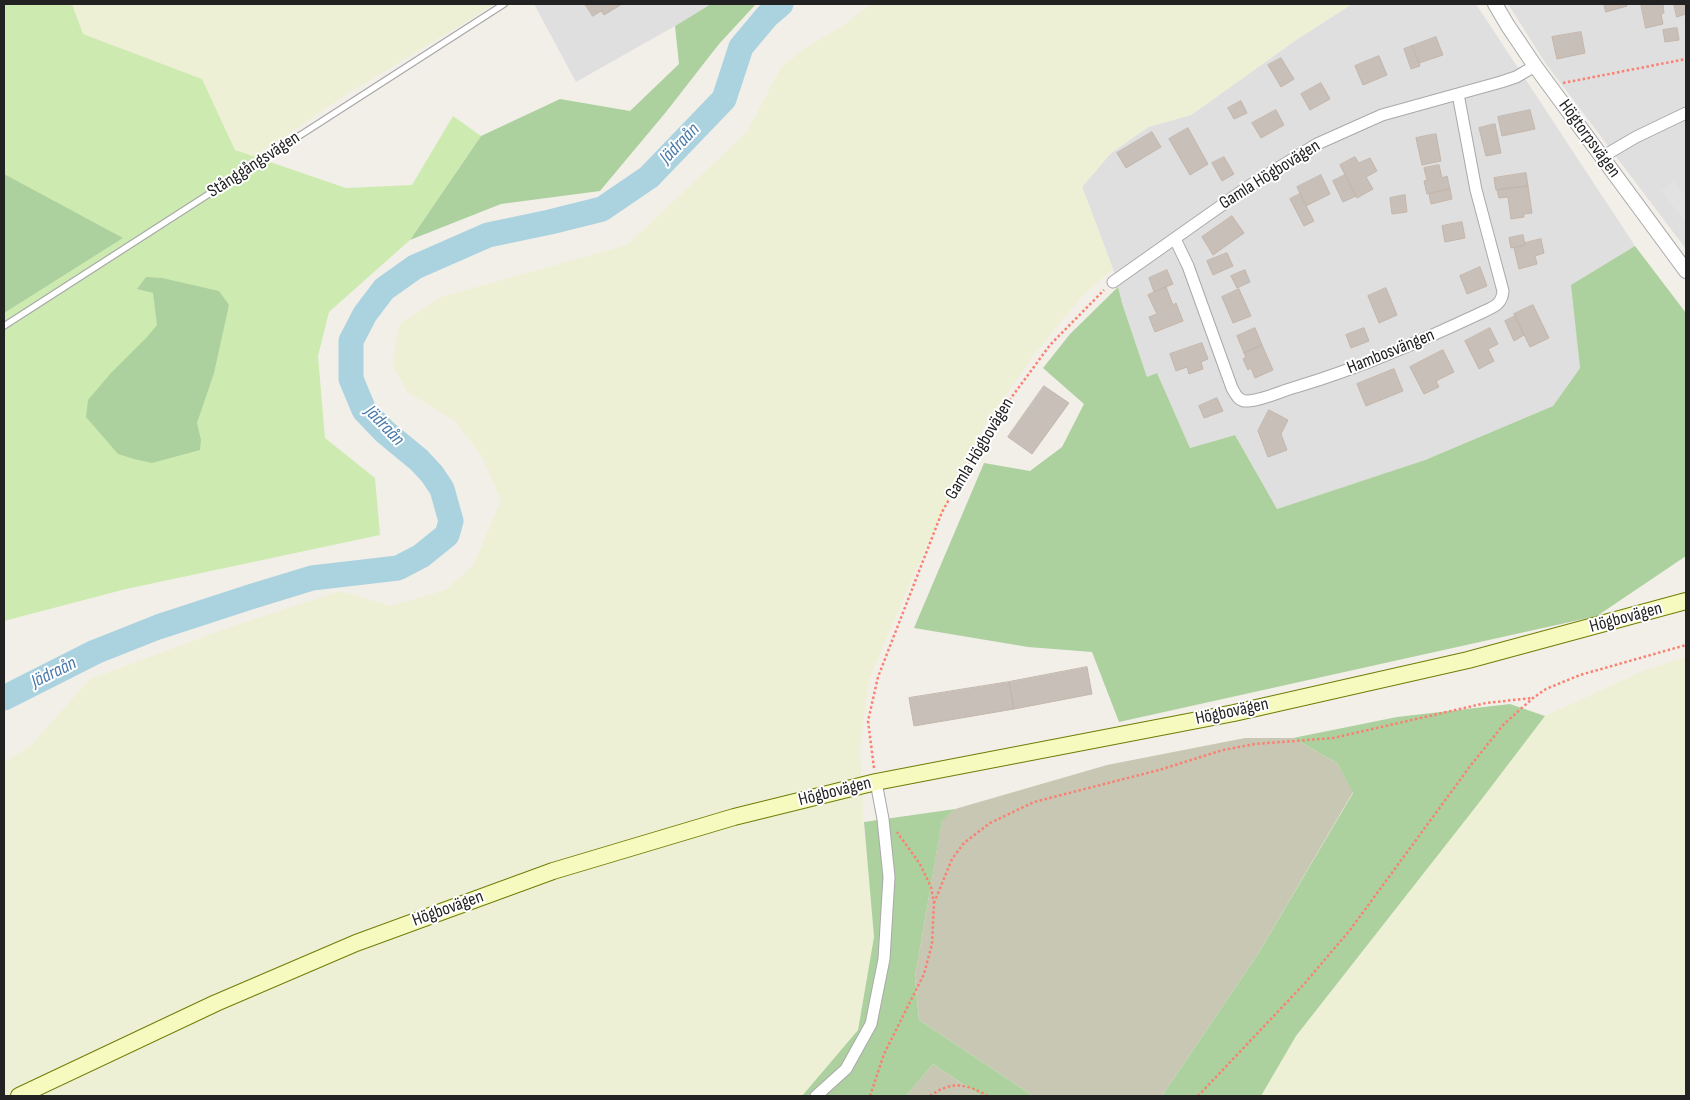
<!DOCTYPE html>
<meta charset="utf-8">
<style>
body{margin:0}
#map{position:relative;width:1690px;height:1100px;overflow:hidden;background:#f2efe9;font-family:"Sofia Sans Condensed",sans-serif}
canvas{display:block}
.frame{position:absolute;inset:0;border:5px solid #222;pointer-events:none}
</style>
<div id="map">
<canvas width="1690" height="1100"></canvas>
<div class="frame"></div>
</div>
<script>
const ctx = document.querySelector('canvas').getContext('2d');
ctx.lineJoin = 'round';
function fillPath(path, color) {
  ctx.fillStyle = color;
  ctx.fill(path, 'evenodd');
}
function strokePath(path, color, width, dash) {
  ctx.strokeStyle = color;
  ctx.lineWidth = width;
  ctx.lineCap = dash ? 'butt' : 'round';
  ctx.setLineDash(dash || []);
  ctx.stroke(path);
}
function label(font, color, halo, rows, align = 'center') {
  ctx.font = font + ' "Sofia Sans Condensed",sans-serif';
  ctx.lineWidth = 4;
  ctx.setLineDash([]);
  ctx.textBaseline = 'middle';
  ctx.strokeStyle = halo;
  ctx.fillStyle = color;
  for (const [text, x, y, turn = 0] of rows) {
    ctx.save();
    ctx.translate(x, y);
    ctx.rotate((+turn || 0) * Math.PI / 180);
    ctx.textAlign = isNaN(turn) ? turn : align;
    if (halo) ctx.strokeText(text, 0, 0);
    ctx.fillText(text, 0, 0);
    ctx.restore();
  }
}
const residential = new Path2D(`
 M 534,4 L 711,4 L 675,26 L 576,82 Z
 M 1352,4 L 1476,4 L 1635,246 L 1572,285 L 1580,368 L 1553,406 L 1425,460 L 1277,509 L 1235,435 L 1190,448 L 1157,374 L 1147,377 L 1122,303 L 1113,269 L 1082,187 L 1111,153 L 1148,127 L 1191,115 L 1296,40 Z
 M 1508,4 L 1686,4 L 1686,249 L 1546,64 Z`);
const construction = new Path2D(`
 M 1245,738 L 1293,738 L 1337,763 L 1353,792 L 1258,954 L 1162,1096 L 1033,1096 L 919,1020 L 915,977 L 942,820 L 955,809 L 1107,765 Z
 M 933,1064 L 981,1096 L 906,1096 Z`);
const farmland = new Path2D(`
 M 72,4 L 495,4 L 347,94 L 254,157 L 235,150 L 202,79 L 83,34 Z
 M 871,4 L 1352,4 L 1296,40 L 1191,115 L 1148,127 L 1111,153 L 1082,187 L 1113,269 L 1082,296 L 1034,355 L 983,428 L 919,563 L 869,680 L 860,750 L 864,830 L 874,937 L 858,1030 L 802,1096 L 4,1096 L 4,762 L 30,746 L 90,679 L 236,625 L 341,591 L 390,606 L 445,590 L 473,566 L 501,500 L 481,455 L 455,421 L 407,392 L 392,364 L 399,325 L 441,297 L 627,245 L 747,132 L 781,67 L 803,50 L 848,22 Z
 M 1686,657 L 1686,1096 L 1261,1096 L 1296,1036 L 1478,804 L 1545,716 L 1645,670 Z`);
const grass = new Path2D(`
 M 4,4 L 72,4 L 83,34 L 202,79 L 235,150 L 346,188 L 412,185 L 453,116 L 481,136 L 410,240 L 329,312 L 318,356 L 325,438 L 375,478 L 380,535 L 126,589 L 4,621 Z`);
const forest = new Path2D(`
 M 711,4 L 756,4 L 719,44 L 666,112 L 600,191 L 501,204 L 410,240 L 481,136 L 560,99 L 630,111 L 679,64 L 675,26 Z
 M 4,174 L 123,238 L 4,313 Z
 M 1635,246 L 1686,313 L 1686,556 L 1597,616 L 1119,722 L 1092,652 L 1028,647 L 914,628 L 984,463 L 1030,471 L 1062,447 L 1084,404 L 1043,368 L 1070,334 L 1118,287 L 1122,303 L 1147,377 L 1157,373 L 1190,448 L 1235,435 L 1277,509 L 1425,460 L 1553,406 L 1580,368 L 1571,285 Z
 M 146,277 L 162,278 L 219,291 L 229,305 L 214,373 L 197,423 L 201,440 L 200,450 L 152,463 L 134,459 L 118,454 L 86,417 L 88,400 L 111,373 L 147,337 L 157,325 L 153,293 L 137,289 Z
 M 1510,704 L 1545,716 L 1478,804 L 1296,1036 L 1261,1096 L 1162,1096 L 1258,954 L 1353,793 L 1337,763 L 1293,738 L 1397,717 Z
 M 955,809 L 942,821 L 915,977 L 919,1020 L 1033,1096 L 981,1096 L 933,1064 L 906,1096 L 802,1096 L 858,1030 L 874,937 L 864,822 Z`);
const parking = new Path2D(`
 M 1674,181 L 1686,197 L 1686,223 L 1661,191 Z`);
const river = new Path2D(`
 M 4,698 L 95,652 L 158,627 L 250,597 L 312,578 L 398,568 L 421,556 L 447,535 L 451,521 L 442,489 L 432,474 L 419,460 L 385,432 L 364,410 L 351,379 L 351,341 L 365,314 L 384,289 L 415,267 L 488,235 L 550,222 L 602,209 L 649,177 L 724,99 L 741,47 L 767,16 L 781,4`);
const building = new Path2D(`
 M 585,4 L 622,4 L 604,15 L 601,11 L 593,16 Z
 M 1604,4 L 1626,4 L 1627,6 L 1606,12 Z
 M 1641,4 L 1663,4 L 1664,13 L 1661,14 L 1663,24 L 1646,28 Z
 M 1674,4 L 1686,4 L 1686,14 L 1677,17 Z
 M 1677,28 L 1679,40 L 1665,42 L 1663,30 Z
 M 1581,32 L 1585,53 L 1557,59 L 1552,37 Z
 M 1436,37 L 1443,55 L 1419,63 L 1412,46 Z
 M 1412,46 L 1420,66 L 1411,69 L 1404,49 Z
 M 1379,56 L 1387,75 L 1363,85 L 1355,66 Z
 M 1281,58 L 1294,79 L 1281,87 L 1268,65 Z
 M 1321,83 L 1330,99 L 1310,110 L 1301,94 Z
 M 1241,101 L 1247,113 L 1234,119 L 1228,108 Z
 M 1276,110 L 1284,125 L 1261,138 L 1252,123 Z
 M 1530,110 L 1535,129 L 1502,136 L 1498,117 Z
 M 1495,124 L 1501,153 L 1486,156 L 1479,128 Z
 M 1188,128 L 1208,164 L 1190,175 L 1169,139 Z
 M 1152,132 L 1161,147 L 1126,168 L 1117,153 Z
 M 1436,134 L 1441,161 L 1422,165 L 1416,138 Z
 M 1224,157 L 1234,174 L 1222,181 L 1212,163 Z
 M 1355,157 L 1359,163 L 1370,158 L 1377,171 L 1366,177 L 1373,189 L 1357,198 L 1340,165 Z
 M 1439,165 L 1442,178 L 1447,176 L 1450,189 L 1427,194 L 1424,181 L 1427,180 L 1424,168 Z
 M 1526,173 L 1528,186 L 1496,190 L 1494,178 Z
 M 1321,175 L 1330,194 L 1306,206 L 1297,187 Z
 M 1345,175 L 1356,196 L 1343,202 L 1333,181 Z
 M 1528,186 L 1532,213 L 1524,214 L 1524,217 L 1511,219 L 1508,197 L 1499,198 L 1497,190 Z
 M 1450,189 L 1452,199 L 1431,204 L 1429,194 Z
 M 1300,194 L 1314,221 L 1304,226 L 1290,199 Z
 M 1405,195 L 1407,212 L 1392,214 L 1390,198 Z
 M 1232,216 L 1244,233 L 1213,255 L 1202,237 Z
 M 1462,222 L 1465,238 L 1445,242 L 1442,226 Z
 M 1523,235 L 1525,245 L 1511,248 L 1509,238 Z
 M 1541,239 L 1544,253 L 1535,256 L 1537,264 L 1519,269 L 1514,248 L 1525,245 L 1525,243 Z
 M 1227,253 L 1233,266 L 1213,275 L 1207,261 Z
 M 1480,267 L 1487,286 L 1467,294 L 1460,276 Z
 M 1167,270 L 1173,284 L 1154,292 L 1149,278 Z
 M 1245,270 L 1250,282 L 1237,288 L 1231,276 Z
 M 1166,287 L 1173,305 L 1176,303 L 1183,321 L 1155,332 L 1149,317 L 1157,314 L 1148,295 Z
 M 1386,288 L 1397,315 L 1379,323 L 1368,296 Z
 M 1239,289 L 1251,316 L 1233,323 L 1222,297 Z
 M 1533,305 L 1549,338 L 1530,347 L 1514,314 Z
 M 1515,316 L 1524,335 L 1514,341 L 1505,321 Z
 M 1255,328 L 1262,345 L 1244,353 L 1237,336 Z
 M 1364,328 L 1369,341 L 1351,348 L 1346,335 Z
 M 1490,328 L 1498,344 L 1488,349 L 1494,361 L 1479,369 L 1465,341 Z
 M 1202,343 L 1208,359 L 1201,362 L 1203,369 L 1189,374 L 1187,367 L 1176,371 L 1170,354 Z
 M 1262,345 L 1273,370 L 1255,378 L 1251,368 L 1248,370 L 1243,359 L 1246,357 L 1244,353 Z
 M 1443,350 L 1454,372 L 1436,381 L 1439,387 L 1424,394 L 1410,367 Z
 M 1394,369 L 1403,391 L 1366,406 L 1357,384 Z
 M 1044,386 L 1069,403 L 1032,454 L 1008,437 Z
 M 1217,398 L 1223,411 L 1204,418 L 1199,406 Z
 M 1269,410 L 1288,420 L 1281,434 L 1287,450 L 1268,457 L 1258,431 Z
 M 1087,667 L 1092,694 L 1014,709 L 1009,682 Z
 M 1009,682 L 1014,709 L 914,726 L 909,698 Z`);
const path = new Path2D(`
 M 1563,83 L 1686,59
 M 874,768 L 868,721 L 878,677 L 942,512 L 989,428 L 1050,345 L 1104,290
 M 934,903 L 952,859 L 964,843 L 990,823 L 1034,802 L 1159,770 L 1223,750 L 1255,744 L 1333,738 L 1486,703 L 1532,698
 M 870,1096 L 884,1054 L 924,974 L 932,944 L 934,903 L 931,887 L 920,864 L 897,832
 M 930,1096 C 951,1081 965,1083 988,1096
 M 1198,1096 L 1305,983 L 1350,930 L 1471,765 L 1504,724 L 1533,698 L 1546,689 L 1580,675 L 1686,645`);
const service = new Path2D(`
 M 4,326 L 504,4`);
const minor = new Path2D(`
 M 1602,157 L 1636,137 L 1686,113
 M 1175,239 L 1188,266 L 1232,388 C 1236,395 1239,402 1248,401 C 1264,400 1281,391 1296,387 C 1363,367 1423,340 1485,311 C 1496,306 1502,303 1503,291 L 1476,190 L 1458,94
 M 1113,282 L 1249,186 L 1317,144 L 1382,115 L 1501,82 L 1516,77 L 1535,66
 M 816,1096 L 846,1069 L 871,1024 L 884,959 L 889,877 L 883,819 L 876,782`);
const tertiary = new Path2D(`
 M 1495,4 L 1508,26 L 1535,66 L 1686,271`);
const secondary = new Path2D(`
 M 19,1096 L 216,1003 L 356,943 L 553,871 L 734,817 L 876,782 L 1234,713 L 1468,660 L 1686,601`);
const streetNames = [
 ["Högtorpsvägen",1589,139,54],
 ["Stånggångsvägen",254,165,-33],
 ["Gamla Högbovägen",1270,175,-32],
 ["Hambosvängen",1391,352,-22],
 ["Gamla Högbovägen",980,449,-59],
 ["Högbovägen",1626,618,-15],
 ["Högbovägen",1232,712,-12],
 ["Högbovägen",835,792,-14],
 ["Högbovägen",448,909,-20]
];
const waterNames = [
 ["Jädraån",680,144,-46],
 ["Jädraån",384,426,46],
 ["Jädraån",54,673,-26]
];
fillPath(residential, '#e0dfdf');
fillPath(construction, '#c7c7b4');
fillPath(farmland, '#eef0d5');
fillPath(grass, '#cdebb0');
fillPath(forest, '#add19e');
fillPath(parking, '#e2e2e2');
strokePath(river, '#aad3df', 25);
fillPath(building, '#c7bfb8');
strokePath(building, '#c4b6ab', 1);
strokePath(service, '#a9a9a9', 8);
strokePath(minor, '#a9a9a9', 13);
strokePath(tertiary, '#a9a9a9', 16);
strokePath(secondary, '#707d05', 18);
strokePath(path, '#fa8072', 2.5, [2.5, 2.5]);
strokePath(service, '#fff', 5.5);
strokePath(minor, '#fff', 11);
strokePath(tertiary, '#fff', 14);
strokePath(secondary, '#f7fabf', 16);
label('18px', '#222', '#fff', streetNames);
label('italic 19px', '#4a7aab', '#fff', waterNames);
</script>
